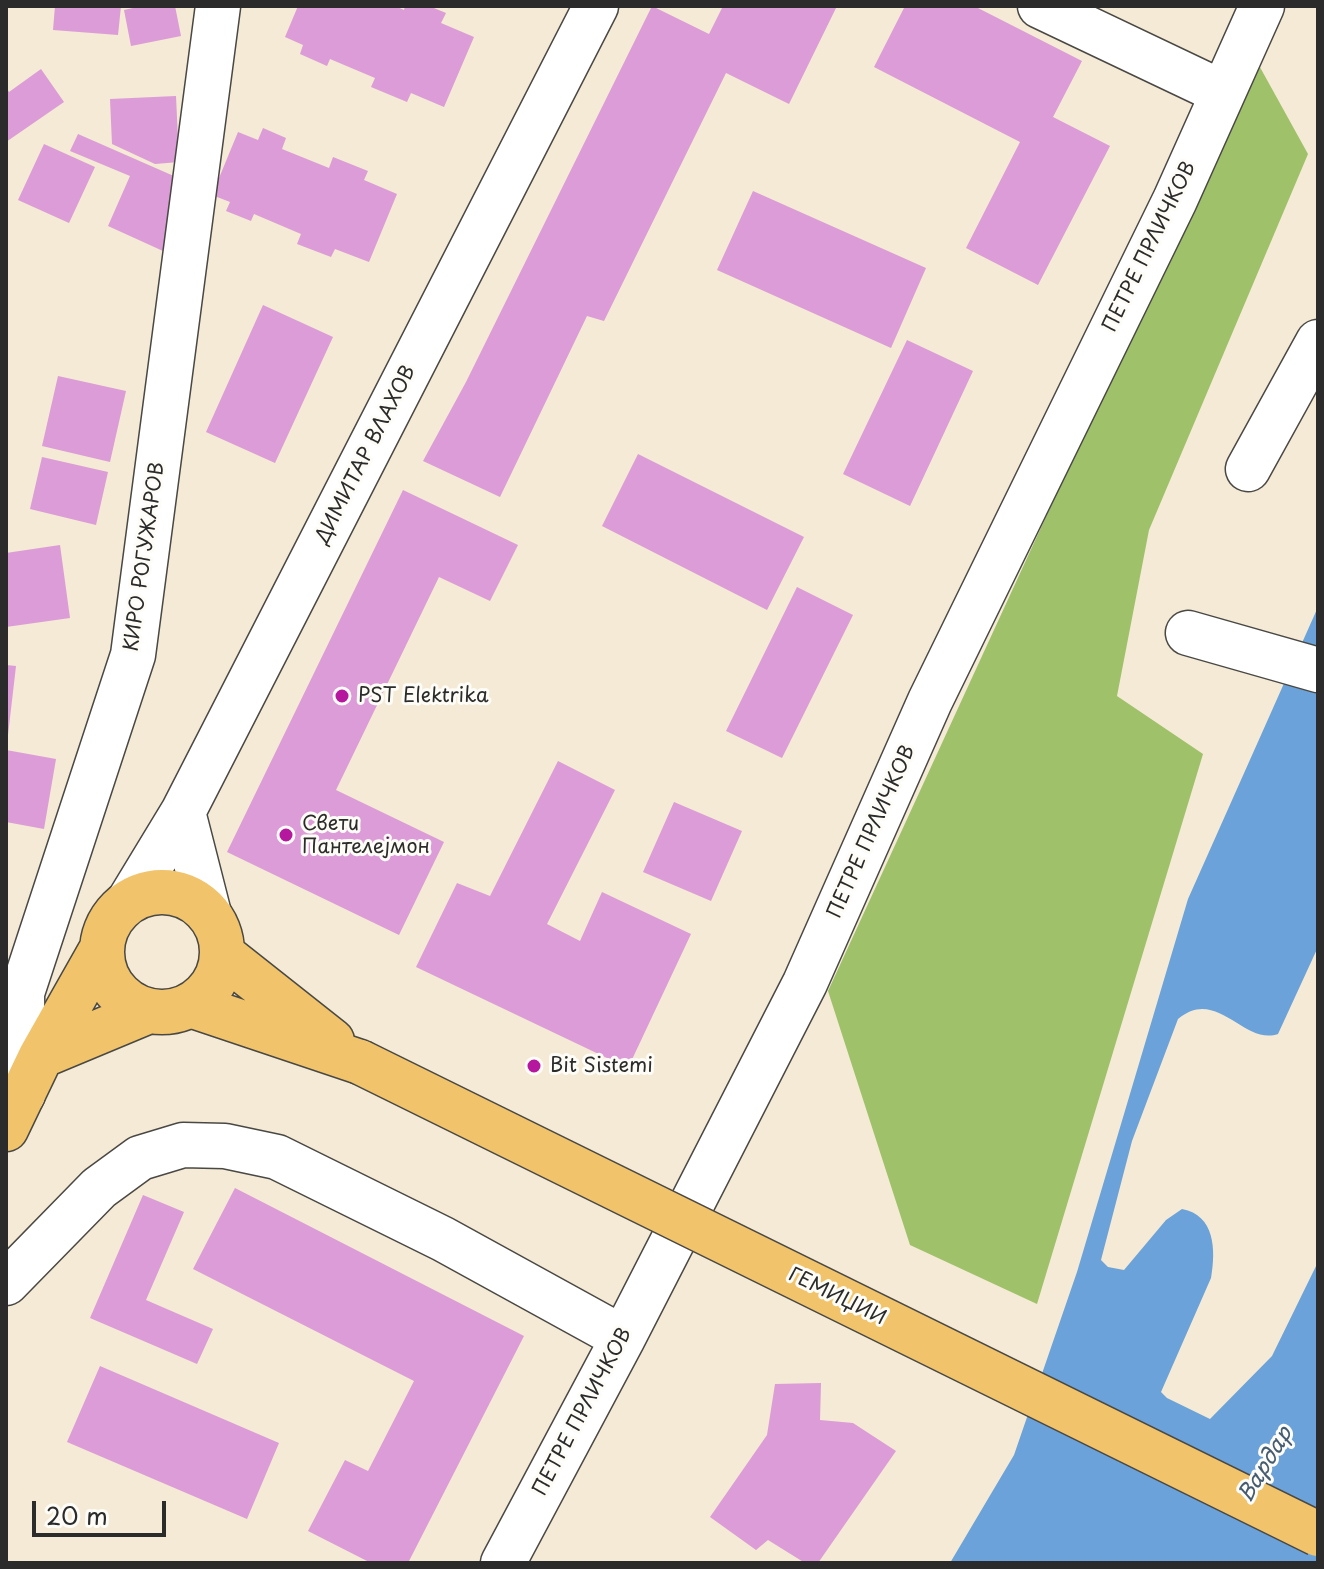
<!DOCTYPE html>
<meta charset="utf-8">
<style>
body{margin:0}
#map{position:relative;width:1324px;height:1569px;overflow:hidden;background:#f4ead5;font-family:"Playpen Sans",sans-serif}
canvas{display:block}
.frame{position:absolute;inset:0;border:8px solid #2b2b2b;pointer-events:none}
.scale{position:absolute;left:32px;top:1501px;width:134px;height:36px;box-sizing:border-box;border:4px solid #2b2b2b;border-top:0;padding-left:10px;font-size:24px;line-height:28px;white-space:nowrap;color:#2b2b2b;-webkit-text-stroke:6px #fdfcf7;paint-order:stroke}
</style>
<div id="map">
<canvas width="1324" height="1569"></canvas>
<div class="frame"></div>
<div class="scale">20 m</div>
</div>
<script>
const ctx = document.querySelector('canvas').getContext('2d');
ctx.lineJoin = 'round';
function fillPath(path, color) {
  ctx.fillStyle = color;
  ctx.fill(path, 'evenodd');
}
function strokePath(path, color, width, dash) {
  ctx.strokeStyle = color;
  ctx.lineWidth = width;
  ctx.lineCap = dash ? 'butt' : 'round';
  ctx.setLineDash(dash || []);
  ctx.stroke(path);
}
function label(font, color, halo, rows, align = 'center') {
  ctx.font = font + ' "Playpen Sans",sans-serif';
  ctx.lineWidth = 6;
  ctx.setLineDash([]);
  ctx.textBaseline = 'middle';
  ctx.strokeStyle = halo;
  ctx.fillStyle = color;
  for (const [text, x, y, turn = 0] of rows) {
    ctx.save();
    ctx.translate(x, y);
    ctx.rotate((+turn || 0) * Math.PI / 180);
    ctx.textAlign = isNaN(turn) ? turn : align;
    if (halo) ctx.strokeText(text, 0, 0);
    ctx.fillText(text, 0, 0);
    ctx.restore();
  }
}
const green = new Path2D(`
 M 1256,60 L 1308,154 L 1149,530 L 1117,696 L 1203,754 L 1037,1304 L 910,1245 L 828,991 Z`);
const water = new Path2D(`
 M 1318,607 L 1318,947 L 1278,1034 C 1244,1046 1217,986 1178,1019 L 1132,1141 L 1101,1260 L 1108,1267 L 1124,1270 L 1166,1220 L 1182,1209 C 1215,1215 1216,1250 1211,1278 L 1161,1392 L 1167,1398 L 1210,1419 L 1272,1356 L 1318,1262 L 1318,1563 L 950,1563 L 1014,1455 L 1077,1272 L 1188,899 Z`);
const building = new Path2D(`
 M 55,6 L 121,6 L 118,35 L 53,30 Z
 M 142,6 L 175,6 L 181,36 L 131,46 L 124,10 Z
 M 298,6 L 395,6 L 404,10 L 405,6 L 429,6 L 446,13 L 441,23 L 474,37 L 444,107 L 411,93 L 407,102 L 371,87 L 375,78 L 330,59 L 327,66 L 300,54 L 303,45 L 285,37 Z
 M 652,6 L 709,34 L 723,6 L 837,6 L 789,104 L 726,73 L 604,321 L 587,316 L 500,497 L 423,461 L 466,382 Z
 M 905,6 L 974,6 L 1082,61 L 1053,117 L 1110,146 L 1038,285 L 966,248 L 1020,142 L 874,67 Z
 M 41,69 L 64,102 L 6,142 L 6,87 L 9,92 Z
 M 176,96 L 179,162 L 155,164 L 112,144 L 110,99 Z
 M 263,128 L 286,138 L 282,149 L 329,168 L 333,157 L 368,171 L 364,180 L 397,194 L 369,262 L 335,249 L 331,257 L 297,244 L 301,234 L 254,214 L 251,221 L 226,211 L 230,202 L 212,195 L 238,132 L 258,140 Z
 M 78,134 L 192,184 L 163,251 L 108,226 L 130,176 L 70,151 Z
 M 44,144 L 95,167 L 69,223 L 18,200 Z
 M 753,191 L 926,268 L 891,348 L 717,270 Z
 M 263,305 L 333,337 L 275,463 L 206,432 Z
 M 907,340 L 973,371 L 910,506 L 843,474 Z
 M 58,376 L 126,391 L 110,462 L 42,446 Z
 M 638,454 L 804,537 L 767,610 L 602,526 Z
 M 42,457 L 108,472 L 96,525 L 30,509 Z
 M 403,490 L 518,545 L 490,601 L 439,577 L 336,790 L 444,842 L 399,935 L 227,852 Z
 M 60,545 L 70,618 L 6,627 L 6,553 Z
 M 797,587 L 853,615 L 782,758 L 726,731 Z
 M 6,665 L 16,666 L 8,735 L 6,735 Z
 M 6,750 L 56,759 L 44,829 L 6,822 Z
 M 558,761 L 615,790 L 547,924 L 580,941 L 602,892 L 691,934 L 628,1068 L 416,967 L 457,883 L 490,896 Z
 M 674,802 L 742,831 L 711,901 L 643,872 Z
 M 235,1188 L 524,1336 L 408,1563 L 371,1563 L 308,1531 L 345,1460 L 368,1471 L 414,1381 L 193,1269 Z
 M 143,1195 L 184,1212 L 146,1300 L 213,1329 L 197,1364 L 90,1318 Z
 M 100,1366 L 279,1443 L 247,1519 L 67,1442 Z
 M 821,1383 L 820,1420 L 853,1423 L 896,1451 L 818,1563 L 805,1563 L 768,1540 L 756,1550 L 710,1517 L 767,1435 L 775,1384 Z`);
const minor = new Path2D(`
 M 1040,6 L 1221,92
 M 1248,469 L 1318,342
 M 1188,633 L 1318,670
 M 183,812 L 209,914
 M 129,901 L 183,812 L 596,6
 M 23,1094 L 22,993 L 133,655 L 218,6
 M 6,1283 L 99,1188 L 140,1158 L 183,1145 L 225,1146 L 277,1157 L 443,1239 L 623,1338
 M 503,1563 L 623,1338 L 805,983 L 930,701 L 1175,200 L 1262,6`);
const major = new Path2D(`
 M102 952a60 60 0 1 1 120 0a60 60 0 1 1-120 0Z
 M 222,954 L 332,1041
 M 190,1005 L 360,1062
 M 41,1056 L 149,1011
 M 6,1129 L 41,1056 L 101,950`);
const majorBridge = new Path2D(`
 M 360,1062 L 1318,1534`);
const markers = [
 [342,696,8,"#b5179e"],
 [286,835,8,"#b5179e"],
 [534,1066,8,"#b5179e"]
];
const streetNames = [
 ["ПЕТРЕ ПРЛИЧКОВ",1150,247,-64],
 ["ДИМИТАР ВЛАХОВ",366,455,-63],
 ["КИРО РОГУЖАРОВ",145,557,-82],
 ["ПЕТРЕ ПРЛИЧКОВ",872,832,-66],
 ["ГЕМИЏИИ",837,1297,26],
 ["ПЕТРЕ ПРЛИЧКОВ",583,1412,-62]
];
const poiNames = [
 ["PST Elektrika",358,696],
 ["Свети",302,824],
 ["Пантелејмон",302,847],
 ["Bit Sistemi",550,1066]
];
const waterNames = [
 ["Вардар",1266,1465,-59]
];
fillPath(green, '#9fc16a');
fillPath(water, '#6aa2d9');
fillPath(building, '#db9cd7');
strokePath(minor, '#494844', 47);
strokePath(major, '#494844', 47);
strokePath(minor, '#fff', 44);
strokePath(major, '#f1c36a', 44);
strokePath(majorBridge, '#494844', 47, []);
strokePath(majorBridge, '#f1c36a', 44);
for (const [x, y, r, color] of markers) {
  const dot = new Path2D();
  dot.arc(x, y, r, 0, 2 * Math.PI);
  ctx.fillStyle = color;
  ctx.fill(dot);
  strokePath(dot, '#fdfcf7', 3);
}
label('20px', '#2b2b2b', '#fdfcf7', streetNames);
label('20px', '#2b2b2b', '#fdfcf7', poiNames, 'left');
label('italic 22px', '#445b71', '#fdfcf7', waterNames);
</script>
